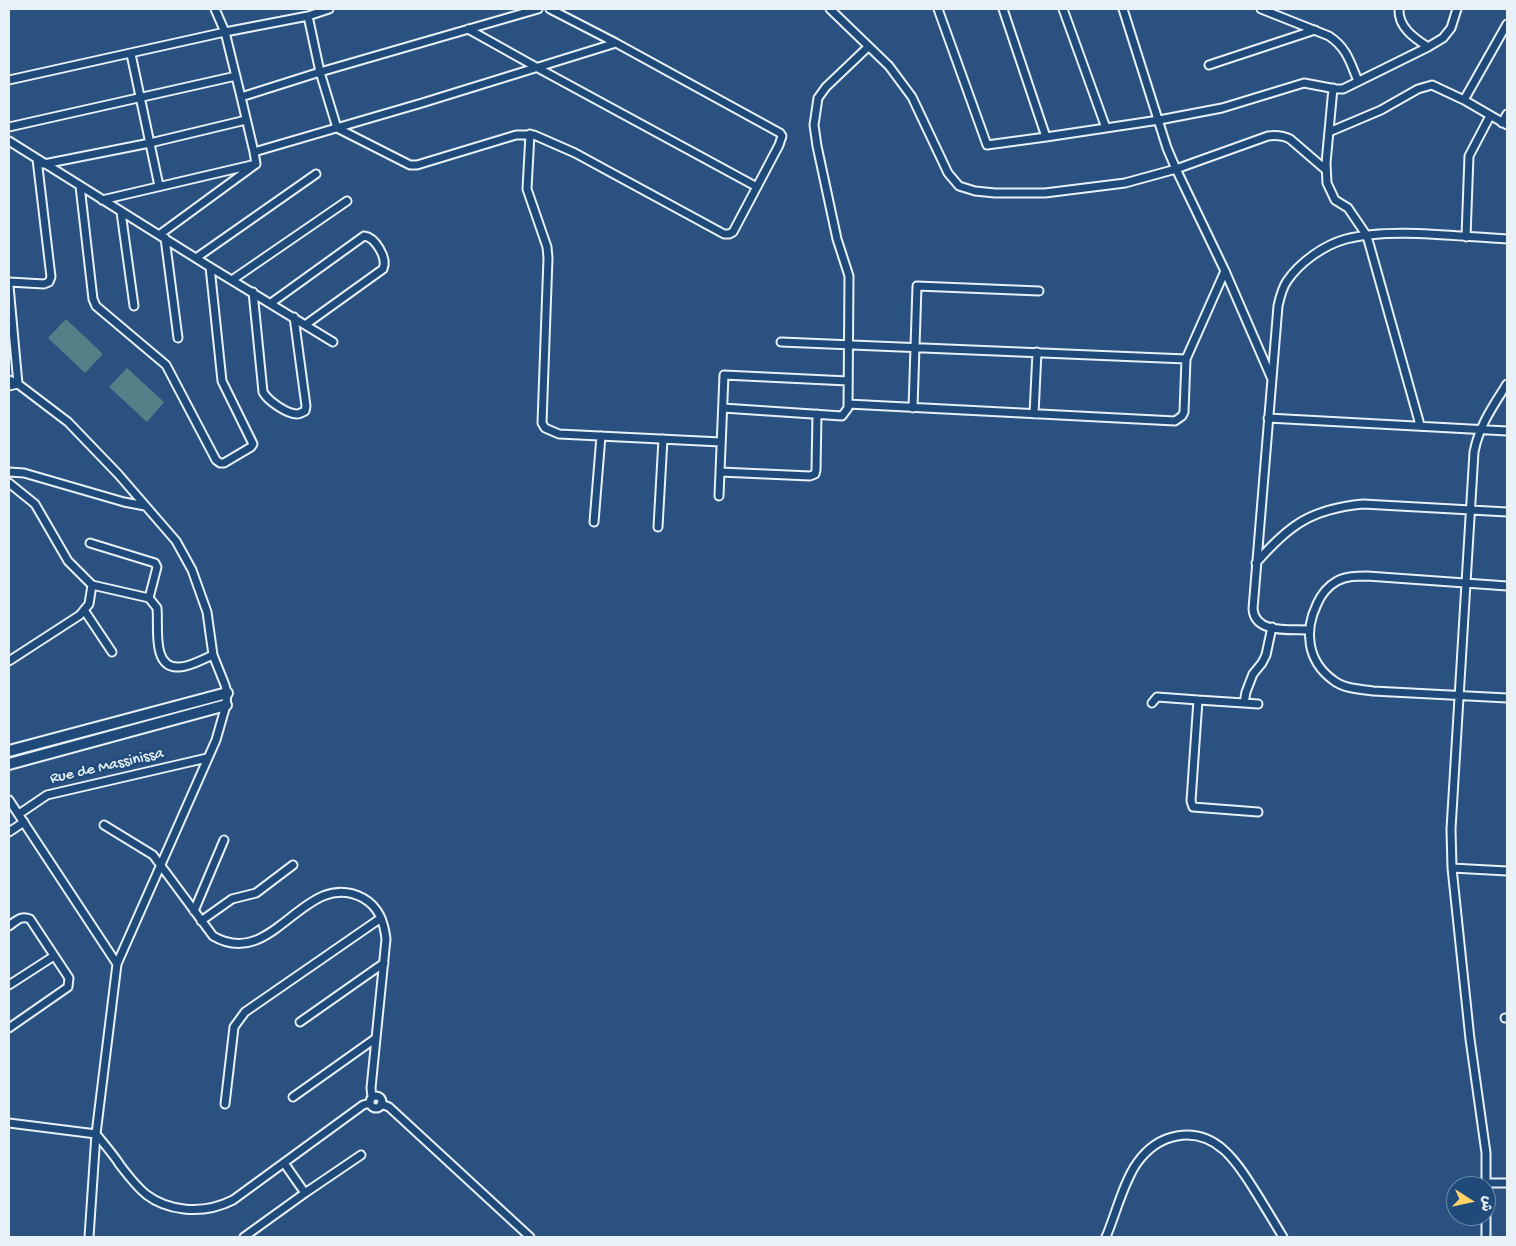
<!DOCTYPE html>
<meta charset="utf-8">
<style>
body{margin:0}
#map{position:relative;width:1516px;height:1246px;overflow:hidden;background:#2b5181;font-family:"Gochi Hand","Playpen Sans Arabic",sans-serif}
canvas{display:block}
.frame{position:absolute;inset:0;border:10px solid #e8f1f8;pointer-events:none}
.north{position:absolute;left:1446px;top:1176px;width:50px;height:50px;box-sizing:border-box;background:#1f4a7a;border:1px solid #6f8dac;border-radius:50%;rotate:100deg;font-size:14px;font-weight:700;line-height:20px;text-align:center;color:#e8f1f8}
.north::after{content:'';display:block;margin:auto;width:18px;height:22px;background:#ffd166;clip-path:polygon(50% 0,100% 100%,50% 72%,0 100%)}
</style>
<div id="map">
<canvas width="1516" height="1246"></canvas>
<div class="frame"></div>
<div class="north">ش</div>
</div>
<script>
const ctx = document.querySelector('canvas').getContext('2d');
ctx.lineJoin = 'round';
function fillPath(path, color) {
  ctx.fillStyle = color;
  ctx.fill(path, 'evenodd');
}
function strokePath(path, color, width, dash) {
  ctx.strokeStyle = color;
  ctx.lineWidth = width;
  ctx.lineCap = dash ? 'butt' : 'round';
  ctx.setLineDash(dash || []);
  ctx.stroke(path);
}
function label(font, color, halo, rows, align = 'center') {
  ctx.font = font + ' "Gochi Hand",sans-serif';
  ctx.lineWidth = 4.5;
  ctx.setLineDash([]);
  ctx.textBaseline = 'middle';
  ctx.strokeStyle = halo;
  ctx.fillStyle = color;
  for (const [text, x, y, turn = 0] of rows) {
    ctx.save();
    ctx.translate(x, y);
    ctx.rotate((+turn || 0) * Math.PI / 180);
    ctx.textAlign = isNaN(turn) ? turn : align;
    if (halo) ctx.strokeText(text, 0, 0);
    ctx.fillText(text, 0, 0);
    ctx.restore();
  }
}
const green = new Path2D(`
 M 66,319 L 103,354 L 85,373 L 48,338 Z
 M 127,368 L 164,402 L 147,422 L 109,387 Z`);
const street = new Path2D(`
 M 215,9 L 225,32 L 241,97
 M 538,9 L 320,72 L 241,97 L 254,152 L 422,103 L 616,43 L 550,9
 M 830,9 L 889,66 L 912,97 L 948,173 L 959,186 L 975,191 L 995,193 L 1045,193 L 1125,183 L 1176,169 L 1167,148 L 1123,9
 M 938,9 L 987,145 L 1046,137 L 1003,9
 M 1063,9 L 1106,128
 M 1261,9 L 1329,36 C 1347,48 1350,62 1358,81
 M 1399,9 C 1398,27 1414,38 1428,47
 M 308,16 L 320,72 L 337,128 L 410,165 L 417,165 L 516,135 L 534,135 L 575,153 L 724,234 L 729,234 L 733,232 L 779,145 L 782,136 L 780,133 L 616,43
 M 1507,24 L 1464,100 L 1507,125
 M 468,29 L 536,67 L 757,187
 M 131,54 L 159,186
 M 1209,65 L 1315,30
 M 9,80 L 225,32 L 308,16 L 329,9
 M 1333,88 L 1326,163 L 1327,183 L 1335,200 L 1348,208 L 1367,236 L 1420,425
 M 1502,123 L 1507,114
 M 9,127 L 236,76
 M 1329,132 L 1381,110 L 1418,89 L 1432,85 L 1464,100
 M 530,134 L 527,189 L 547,247 L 548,258 L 542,423 L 545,428 L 559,434 L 721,442
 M 1046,137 L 1159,120 L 1222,108 L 1304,83 L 1336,89 L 1343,89 L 1428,47 L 1443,38 L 1451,28 L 1457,9
 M 9,141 L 210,267 L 333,342
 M 44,164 L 150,143 L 246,120
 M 80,186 L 93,299 L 96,306 L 166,365 L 216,460 L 220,463 L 224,463 L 251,447 L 253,444 L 222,381 L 210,267
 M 102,200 L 256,164
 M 121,212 L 134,306
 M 159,235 L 256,164 L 254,152
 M 1466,237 L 1469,156 L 1490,116
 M 165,238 L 178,338
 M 196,258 L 316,174
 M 232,280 L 347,201
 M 9,282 L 44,284 L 49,282 L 51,277 L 37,159
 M 9,286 L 18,384 L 9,386
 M 253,292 L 263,392 C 268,401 287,414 297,414 C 299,414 303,412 305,411 L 306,406 L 294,317
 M 271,303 L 364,236 C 375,237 388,258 383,269 L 305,325
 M 781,342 L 1186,359 L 1184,412 L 1182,416 L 1175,421 L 848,404
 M 1186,359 L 1225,271
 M 1271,377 L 1225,271 L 1176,169 L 1268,136 C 1276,135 1282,135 1290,139 L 1326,170
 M 9,380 L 18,384 L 68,422 L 118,474 L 176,541 L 192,570 L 207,612 L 213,655 L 225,685 L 227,693 L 226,705 L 216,740 L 117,964 L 96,1134 L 89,1237
 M 723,408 L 842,416 L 848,408 L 849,276 L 837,239 L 817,146 L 814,125 L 818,98 L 826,87 L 868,47
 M 913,408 L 917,286 L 1039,291
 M 1034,414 L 1037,352
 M 1268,418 L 1507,431
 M 9,472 L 24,473 L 124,502 L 145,506
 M 720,472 L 810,476 L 815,474 L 816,470 L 817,414
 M 9,483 L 35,504 L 68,561 L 92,585 L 149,598 L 157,608 C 159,625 151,669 179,667 C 190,667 203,659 213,655
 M 719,496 L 724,375 L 848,381
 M 594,522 L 601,436
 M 658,527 L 663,439
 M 90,543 L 155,563 L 157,567 L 149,598
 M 1256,563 C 1289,525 1311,509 1363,504 L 1507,512
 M 1507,586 L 1367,576 C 1357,576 1346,576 1337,581 C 1328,586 1321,595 1317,604 C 1304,631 1307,661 1333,680 C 1344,689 1360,689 1373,691 L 1507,698
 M 84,610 L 112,652
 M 1308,630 C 1290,629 1255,634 1253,609 L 1278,306 C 1280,297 1282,288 1287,281 C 1300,262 1324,245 1346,239 C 1391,227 1460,237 1507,239
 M 9,661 L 80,615 L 89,604 L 92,585
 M 1152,703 L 1157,697 L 1198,700
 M 1244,703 L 1258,704
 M 9,800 L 117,964
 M 1258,812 L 1193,807 L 1191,801 L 1198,700 L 1244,703 L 1246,692 L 1253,674 L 1262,663 L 1266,655 L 1272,627
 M 19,814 L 47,795 L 207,758
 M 104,825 L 153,855 L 213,936 C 274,972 304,867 363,898 C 379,907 384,922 386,939 L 371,1088 L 372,1097
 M 9,832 L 24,822
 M 1452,868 L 1507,871
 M 194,911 L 224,840
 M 201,921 L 232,899 L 256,893 L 293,865
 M 9,926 C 16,921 21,915 30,919 L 69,978 L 68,987 L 9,1028
 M 9,985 L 54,956
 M 1505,1018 L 1507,1018
 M 300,1022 L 384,963
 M370 1102a6 6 0 1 1 12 0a6 6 0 1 1-12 0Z
 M 293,1097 L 376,1038
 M 225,1104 L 234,1027 L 245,1012 L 381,918
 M 381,1104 L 389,1107 L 530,1237
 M 9,1123 L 96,1134 C 104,1144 113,1154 120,1165 C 139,1190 151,1205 184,1209 C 202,1211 217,1208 233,1200 L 363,1105 L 370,1103
 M 284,1163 L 305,1193
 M 1487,1183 L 1507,1183
 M 244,1237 L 305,1193 L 361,1155
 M 1106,1237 C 1115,1216 1124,1181 1137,1163 C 1147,1149 1160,1139 1177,1136 C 1216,1129 1237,1162 1255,1191 C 1265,1207 1274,1222 1283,1237
 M 1486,1237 L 1486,1153 L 1470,1039 L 1452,868 L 1451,829 L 1474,452 C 1479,426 1493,406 1507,384`);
const secondary = new Path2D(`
 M 9,751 L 227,693
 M 9,764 L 226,705`);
const streetNames = [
 ["Rue de Massinissa",107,767,-13]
];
fillPath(green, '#568088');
strokePath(street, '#e8f1f8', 11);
strokePath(secondary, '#e8f1f8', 14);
strokePath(street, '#1f4a7a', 7);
strokePath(secondary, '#1f4a7a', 10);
label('16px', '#e8f1f8', '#1f4a7a', streetNames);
</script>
